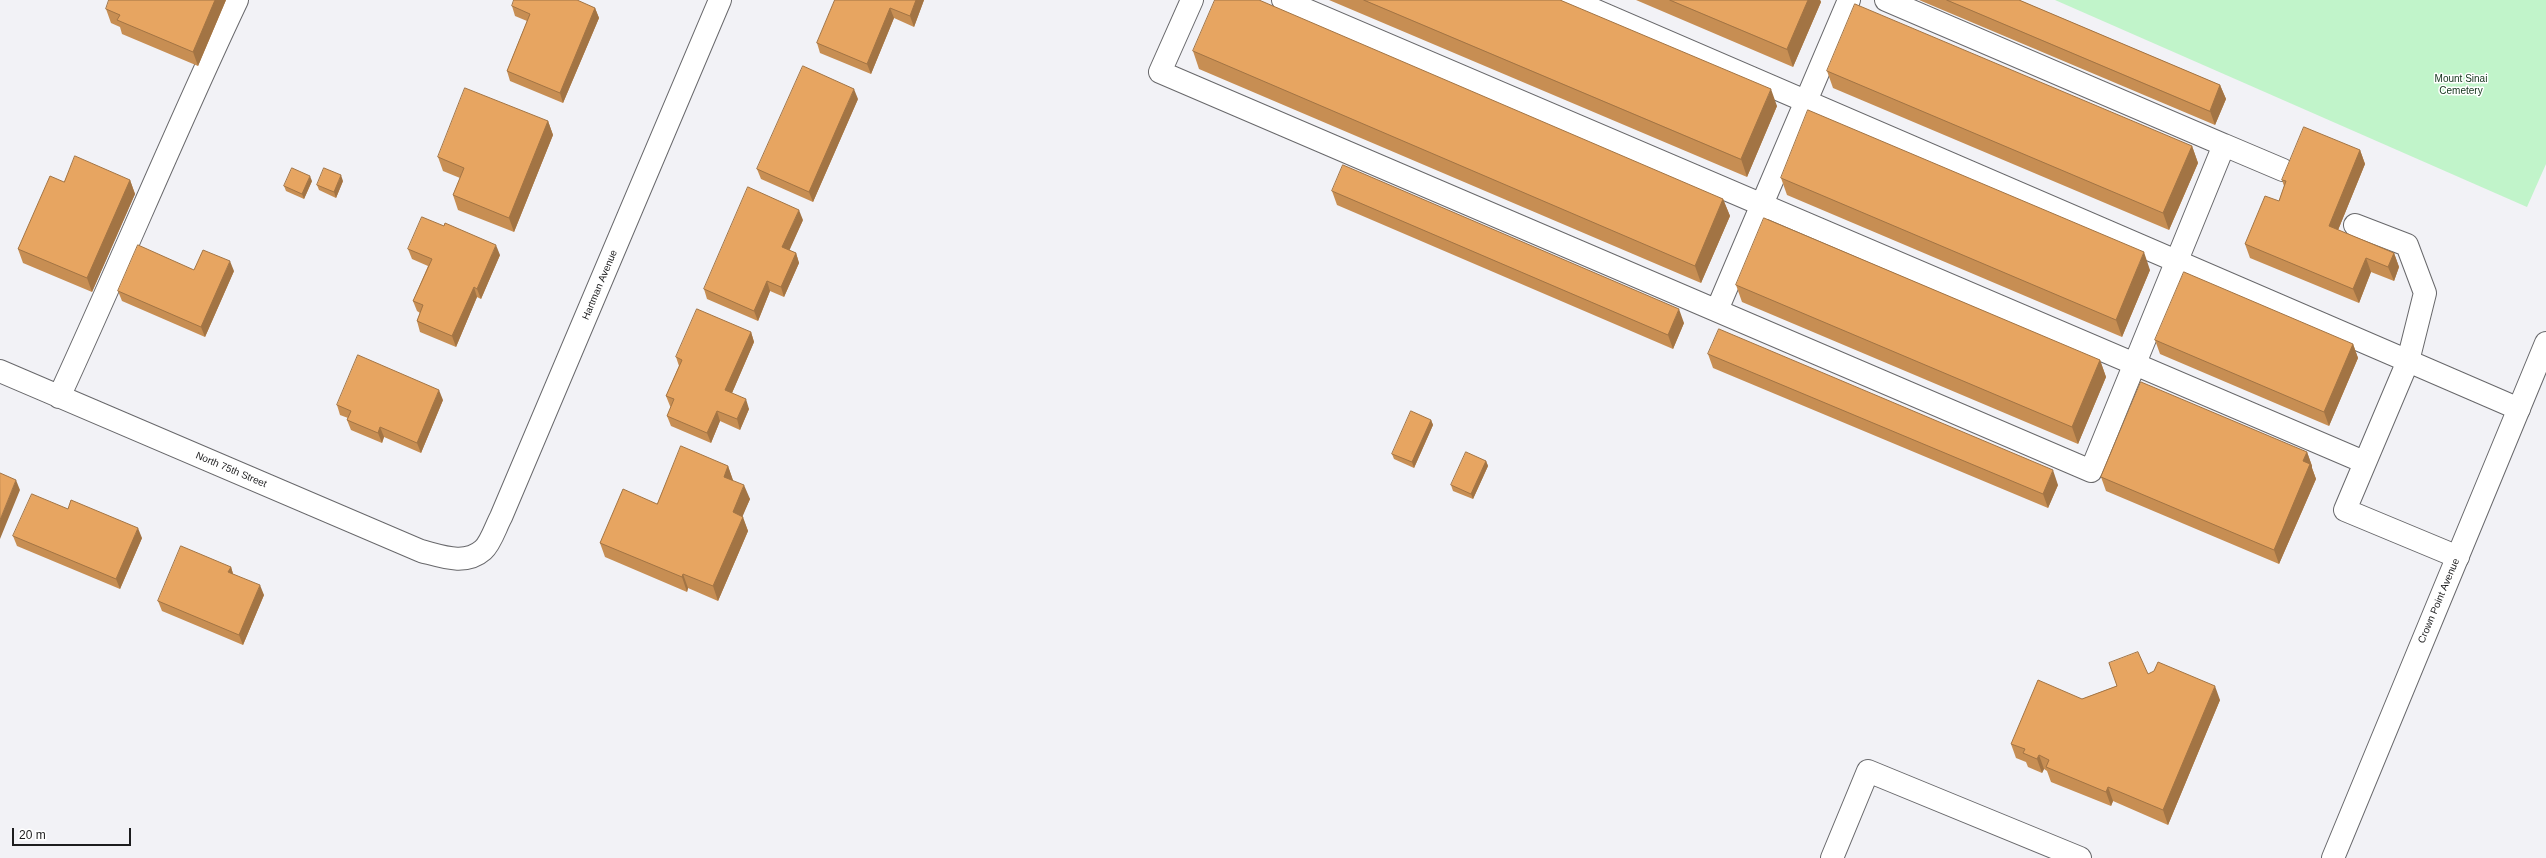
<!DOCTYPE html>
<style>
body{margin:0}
#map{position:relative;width:2546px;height:858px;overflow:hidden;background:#f2f2f6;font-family:Arial,sans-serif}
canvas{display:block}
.scale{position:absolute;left:12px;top:828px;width:119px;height:18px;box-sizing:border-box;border:2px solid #1d1d1e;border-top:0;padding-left:5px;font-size:12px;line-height:14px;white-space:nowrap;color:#1d1d1e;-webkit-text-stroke:3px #fff;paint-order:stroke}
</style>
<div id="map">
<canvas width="2546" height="858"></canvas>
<div class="scale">20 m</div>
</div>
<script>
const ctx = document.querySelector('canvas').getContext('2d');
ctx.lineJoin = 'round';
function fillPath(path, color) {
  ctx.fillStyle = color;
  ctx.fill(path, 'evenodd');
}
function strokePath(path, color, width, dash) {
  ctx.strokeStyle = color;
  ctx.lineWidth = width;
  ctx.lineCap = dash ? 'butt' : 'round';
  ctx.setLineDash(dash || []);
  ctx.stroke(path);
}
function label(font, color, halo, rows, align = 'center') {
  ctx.font = font + ' Arial,sans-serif';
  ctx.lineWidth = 3;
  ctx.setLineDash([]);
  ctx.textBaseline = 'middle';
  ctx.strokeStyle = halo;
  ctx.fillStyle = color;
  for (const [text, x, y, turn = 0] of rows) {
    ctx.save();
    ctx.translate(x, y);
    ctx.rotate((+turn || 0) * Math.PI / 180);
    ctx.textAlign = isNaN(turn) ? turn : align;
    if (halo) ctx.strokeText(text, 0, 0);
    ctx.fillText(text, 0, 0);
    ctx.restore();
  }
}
const green = new Path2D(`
 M 2055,0 L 2546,0 L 2546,164 L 2527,207 Z`);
const minor = new Path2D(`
 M 1192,0 L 1160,72 L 2091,471 L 2224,145 L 1886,0
 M 1283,0 L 2364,462
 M 1571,0 L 2408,361 L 2425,293 L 2407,245 L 2355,225
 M 2224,145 L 2283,170
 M 1717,310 L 1849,0
 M 0,371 L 421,551 C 441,556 465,566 483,550 C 491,543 496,526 501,517 L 720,0
 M 59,397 C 120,265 175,131 237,0
 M 2458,557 L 2345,510 L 2408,361 L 2519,409
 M 1832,858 L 1868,771 L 2080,858`);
const major = new Path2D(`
 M 2333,858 L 2546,343`);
const wall = new Path2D(`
 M 226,0 L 198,66 L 122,34 L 120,27 L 111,23 L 106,9 Z
 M 835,0 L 924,0 L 914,27 L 894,18 L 871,74 L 820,53 L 817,43 Z
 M 1329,0 L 1560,0 L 1777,106 L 1747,177 Z
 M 1636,0 L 1820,0 L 1821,2 L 1793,67 Z
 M 1919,0 L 2019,0 L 2220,85 L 2226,99 L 2215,125 Z
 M 512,6 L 595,8 L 599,18 L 563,103 L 510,81 L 507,71 L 527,21 L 515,16 Z
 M 1193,51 L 1723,199 L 1730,216 L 1701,283 L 1199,69 Z
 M 1827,71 L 2192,146 L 2198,163 L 2169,230 L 1833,88 Z
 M 858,99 L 813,202 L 761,179 L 757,169 Z
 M 548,121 L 553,135 L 514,232 L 458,210 L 453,195 L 460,178 L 443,171 L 438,157 Z
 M 2360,150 L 2365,164 L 2338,230 L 2394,253 L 2399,267 L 2394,281 L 2371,272 L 2359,303 L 2250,258 L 2245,244 L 2279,201 L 2284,186 L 2282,180 Z
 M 1781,178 L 2150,270 L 2122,337 L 1787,195 Z
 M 130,180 L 135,194 L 92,292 L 23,263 L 18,249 L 64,182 Z
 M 312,181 L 304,199 L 286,191 L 284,186 Z
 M 343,181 L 336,198 L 319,190 L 317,185 Z
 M 1332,191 L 1684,323 L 1673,349 L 1337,205 Z
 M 803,220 L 789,250 L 796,253 L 799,263 L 784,297 L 770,291 L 758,321 L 707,299 L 704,289 Z
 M 408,249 L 500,255 L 481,299 L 477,297 L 456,347 L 420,332 L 417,321 L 420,313 L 417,311 L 413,301 L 428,266 L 412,259 Z
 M 234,271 L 205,337 L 122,301 L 118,291 Z
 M 1736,285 L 2100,360 L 2106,377 L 2078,444 L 1742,302 Z
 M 751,332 L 754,342 L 732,393 L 749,409 L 740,430 L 720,421 L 711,443 L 671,426 L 667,416 L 671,407 L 670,406 L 666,396 L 679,366 L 676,357 Z
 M 2155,340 L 2353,344 L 2358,358 L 2329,426 L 2160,354 Z
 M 1708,354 L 2058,485 L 2048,508 L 1713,368 Z
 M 443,400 L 421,453 L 384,437 L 382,443 L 351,430 L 347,420 L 348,418 L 340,415 L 337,405 Z
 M 1431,420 L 1433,425 L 1414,468 L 1394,459 L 1392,454 Z
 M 2307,452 L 2312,466 L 2312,468 L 2316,479 L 2279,564 L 2106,491 L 2101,477 Z
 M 1486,461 L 1488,466 L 1473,499 L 1453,491 L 1451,485 Z
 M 728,466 L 733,481 L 750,499 L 742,516 L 748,531 L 718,601 L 688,588 L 687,592 L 605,557 L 600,543 L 657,504 Z
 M 68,509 L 142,538 L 120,589 L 17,546 L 13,536 Z
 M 231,567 L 233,574 L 264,595 L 243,645 L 162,611 L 158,601 Z
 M 2148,674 L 2220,700 L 2168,825 L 2113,801 L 2111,806 L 2051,782 L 2047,771 L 2044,769 L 2042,773 L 2028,767 L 2026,762 L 2016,758 L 2011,744 L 2082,699 Z`);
const shadedWall = new Path2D(`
 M 215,0 L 226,0 L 198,66 L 193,52 Z
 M 916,0 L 924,0 L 914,27 L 910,16 Z
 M 1808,0 L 1820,0 L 1821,2 L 1793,67 L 1787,49 Z
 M 595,8 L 599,18 L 563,103 L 560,93 Z
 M 890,8 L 894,18 L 871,74 L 867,64 Z
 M 2220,85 L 2226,99 L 2215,125 L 2210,111 Z
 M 854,89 L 858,99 L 813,202 L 809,192 Z
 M 1771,89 L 1777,106 L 1747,177 L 1741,159 Z
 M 548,121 L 553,135 L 514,232 L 509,218 Z
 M 2192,146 L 2198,163 L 2169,230 L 2163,213 Z
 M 2360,150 L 2365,164 L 2334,240 L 2329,226 Z
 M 341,175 L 343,181 L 336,198 L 334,192 Z
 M 310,176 L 312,181 L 304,199 L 302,194 Z
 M 130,180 L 135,194 L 92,292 L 87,278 Z
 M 1723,199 L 1730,216 L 1701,283 L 1695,266 Z
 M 799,210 L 803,220 L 786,258 L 782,247 Z
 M 496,245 L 500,255 L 481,299 L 477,289 Z
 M 2144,252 L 2150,270 L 2122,337 L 2116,320 Z
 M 796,253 L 799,263 L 784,297 L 781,287 Z
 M 2394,253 L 2399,267 L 2394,281 L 2388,267 Z
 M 2366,258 L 2371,272 L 2359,303 L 2353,289 Z
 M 230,261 L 234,271 L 205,337 L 201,327 Z
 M 767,281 L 770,291 L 758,321 L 754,311 Z
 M 474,287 L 477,297 L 456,347 L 452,336 Z
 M 1679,309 L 1684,323 L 1673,349 L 1668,335 Z
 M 751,332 L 754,342 L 729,400 L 725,390 Z
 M 2353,344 L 2358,358 L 2329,426 L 2324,412 Z
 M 2100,360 L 2106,377 L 2078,444 L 2072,427 Z
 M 439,390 L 443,400 L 421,453 L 417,443 Z
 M 746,399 L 749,409 L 740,430 L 737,419 Z
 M 717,411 L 720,421 L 711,443 L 707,433 Z
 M 1431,420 L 1433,425 L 1414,468 L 1412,462 Z
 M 380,427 L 384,437 L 382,443 L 378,433 Z
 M 2307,452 L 2312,466 L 2312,468 L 2316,479 L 2279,564 L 2274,550 L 2303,461 Z
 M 1486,461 L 1488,466 L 1473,499 L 1471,494 Z
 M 728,466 L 733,480 L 729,491 L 724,477 Z
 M 2053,470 L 2058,485 L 2048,508 L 2043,494 Z
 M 16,480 L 20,490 L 0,539 L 0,520 Z
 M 744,485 L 750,499 L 738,527 L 733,512 Z
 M 743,517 L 748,531 L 718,601 L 713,586 Z
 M 138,528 L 142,538 L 120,589 L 116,579 Z
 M 231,567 L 234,577 L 228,572 Z
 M 683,574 L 688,588 L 687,592 L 682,577 Z
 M 260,585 L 264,595 L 243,645 L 239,635 Z
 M 2215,686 L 2220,700 L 2168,825 L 2163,810 Z
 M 2039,755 L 2044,769 L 2042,773 L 2037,759 Z
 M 2108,787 L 2113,801 L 2111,806 L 2106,792 Z`);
const building = new Path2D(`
 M 109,0 L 215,0 L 193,52 L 117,20 L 120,15 L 106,9 Z
 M 514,0 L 577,0 L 595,8 L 560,93 L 507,71 L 530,14 L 512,6 Z
 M 835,0 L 916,0 L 910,16 L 890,8 L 867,64 L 817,43 Z
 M 1215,0 L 1259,0 L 1723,199 L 1695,266 L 1193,51 Z
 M 1364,0 L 1560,0 L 1771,89 L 1741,159 Z
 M 1670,0 L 1808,0 L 1787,49 Z
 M 1947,0 L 2019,0 L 2220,85 L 2210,111 Z
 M 1855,4 L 2192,146 L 2163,213 L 1827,71 Z
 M 803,66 L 854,89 L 809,192 L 757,169 Z
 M 465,88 L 548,121 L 509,218 L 453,195 L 464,168 L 438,157 Z
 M 1808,110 L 2144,252 L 2116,320 L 1781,178 Z
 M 2304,127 L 2360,150 L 2329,226 L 2394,253 L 2388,267 L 2366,258 L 2353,289 L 2245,244 L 2265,196 L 2279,201 L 2286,181 L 2282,180 Z
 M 75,156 L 130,180 L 87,278 L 18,249 L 50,176 L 64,182 Z
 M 1343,165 L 1679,309 L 1668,335 L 1332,191 Z
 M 292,168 L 310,176 L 302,194 L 284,186 Z
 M 324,168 L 341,175 L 334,192 L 317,185 Z
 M 748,187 L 799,210 L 782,247 L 796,253 L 781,287 L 767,281 L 754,311 L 704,289 Z
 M 422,217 L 444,226 L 445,223 L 496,245 L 477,289 L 474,287 L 452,336 L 417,321 L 423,305 L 413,301 L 432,259 L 408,249 Z
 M 1764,218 L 2100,360 L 2072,427 L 1736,285 Z
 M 138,245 L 194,270 L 203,250 L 230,261 L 201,327 L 118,291 Z
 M 2184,272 L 2353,344 L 2324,412 L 2155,340 Z
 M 697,309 L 751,332 L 725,390 L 746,399 L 737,419 L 717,411 L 707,433 L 667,416 L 674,399 L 666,396 L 682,360 L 676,357 Z
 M 1719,329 L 2053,470 L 2043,494 L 1708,354 Z
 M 358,355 L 439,390 L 417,443 L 380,427 L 378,433 L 347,420 L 351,411 L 337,405 Z
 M 2141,382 L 2307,452 L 2303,461 L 2310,464 L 2274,550 L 2101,477 Z
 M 1411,411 L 1431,420 L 1412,462 L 1392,454 Z
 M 681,446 L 728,466 L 724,477 L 744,485 L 733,512 L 743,517 L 713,586 L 683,574 L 682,577 L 600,543 L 623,489 L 657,504 Z
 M 1466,452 L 1486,461 L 1471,494 L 1451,485 Z
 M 0,473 L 16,480 L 0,520 Z
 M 32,494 L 68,509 L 71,500 L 138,528 L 116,579 L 13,536 Z
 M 181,546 L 231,567 L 228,572 L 260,585 L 239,635 L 158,601 Z
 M 2138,652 L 2148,674 L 2154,671 L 2158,662 L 2215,686 L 2163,810 L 2108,787 L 2106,792 L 2046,767 L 2049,760 L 2039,755 L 2037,759 L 2023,753 L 2025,749 L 2011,744 L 2038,680 L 2082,699 L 2117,686 L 2109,663 Z`);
const parkNames = [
 ["Mount Sinai",2461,79],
 ["Cemetery",2461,91]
];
const streetNames = [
 ["Hartman Avenue",600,285,-67],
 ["North 75th Street",231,470,23],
 ["Crown Point Avenue",2439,601,-67]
];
fillPath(green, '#c1f4ca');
strokePath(minor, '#68686b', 24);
strokePath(major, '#68686b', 24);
strokePath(minor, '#fff', 22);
strokePath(major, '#fff', 22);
fillPath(wall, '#c78e53');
fillPath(shadedWall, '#a27444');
fillPath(building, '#e7a561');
strokePath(building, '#a27444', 1);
label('10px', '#113219', '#fff', parkNames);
label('10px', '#1d1d1e', '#fff', streetNames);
</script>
